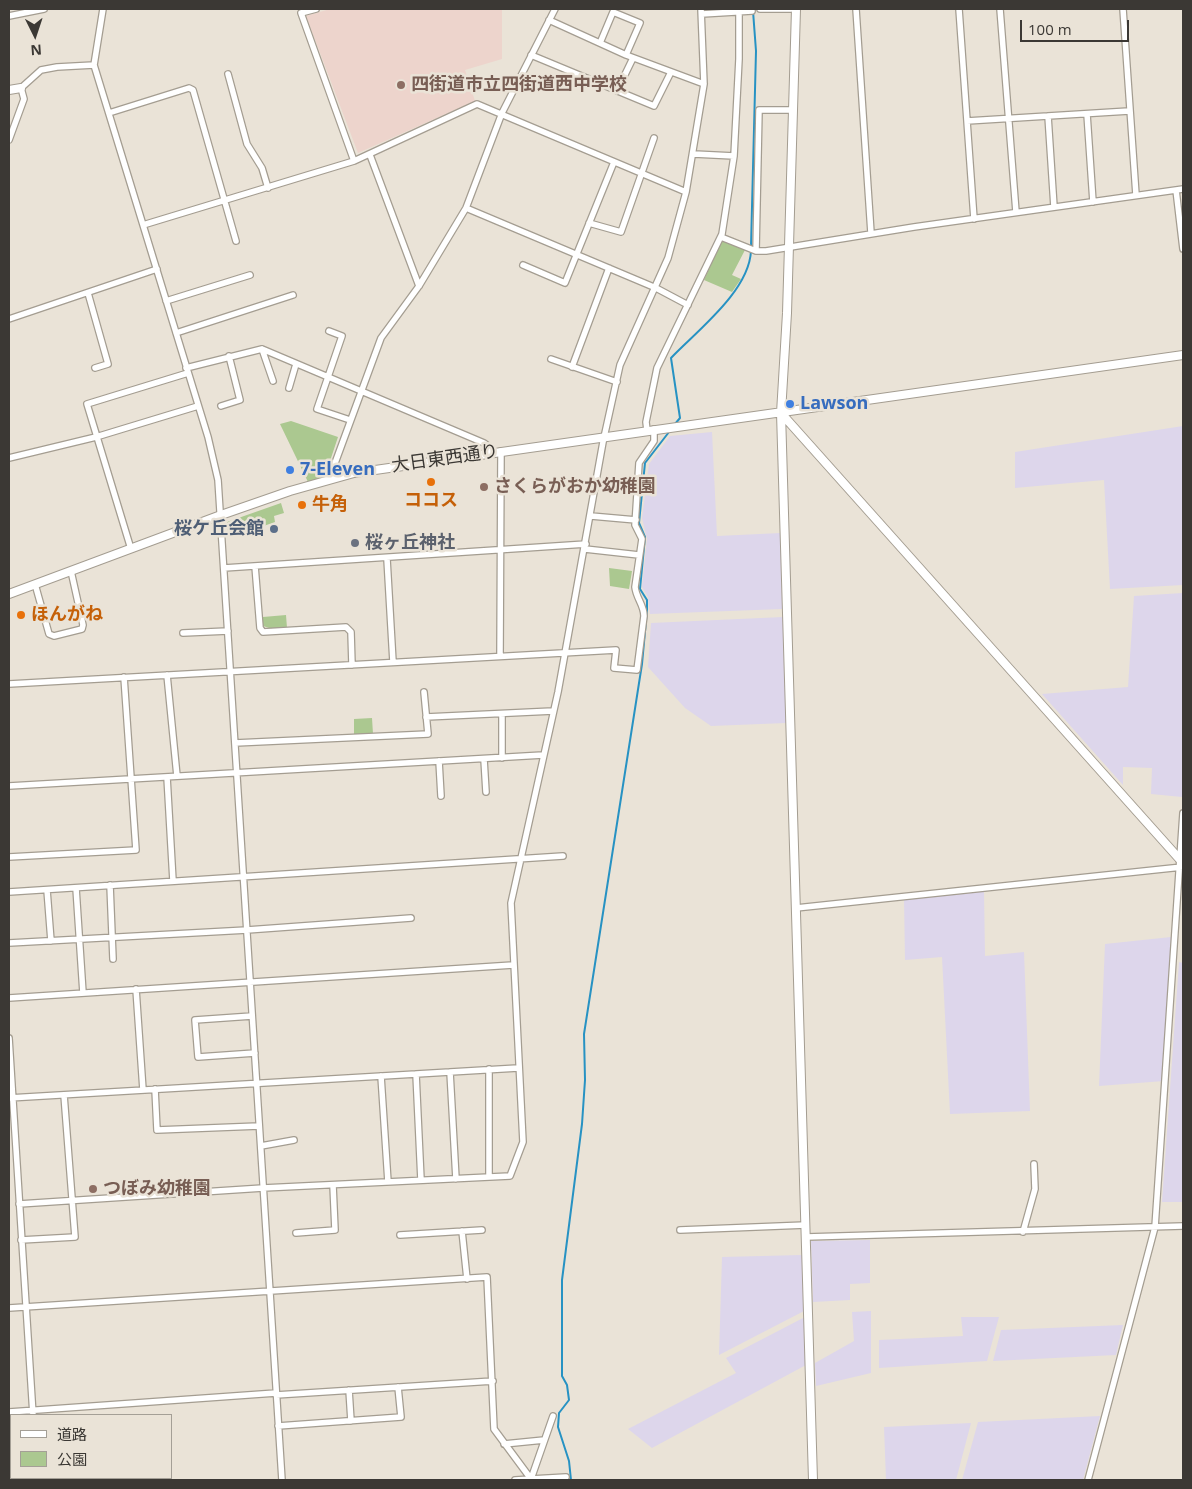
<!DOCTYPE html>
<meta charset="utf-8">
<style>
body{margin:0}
#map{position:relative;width:1192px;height:1489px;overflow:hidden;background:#eae3d7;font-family:"Open Sans","Noto Sans JP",sans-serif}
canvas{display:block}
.frame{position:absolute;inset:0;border:10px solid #3b3834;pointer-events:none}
.legend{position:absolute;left:10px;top:1414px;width:162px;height:65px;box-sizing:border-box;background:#eae3d7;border:1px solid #a49f96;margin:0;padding:6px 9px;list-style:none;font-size:15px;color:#3b3834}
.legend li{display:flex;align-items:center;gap:10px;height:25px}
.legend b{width:25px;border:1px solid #a49f96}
.north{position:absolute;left:10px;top:10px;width:50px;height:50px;-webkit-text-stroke:4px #eae3d7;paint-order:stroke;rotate:176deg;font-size:14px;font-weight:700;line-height:20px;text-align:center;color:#3b3834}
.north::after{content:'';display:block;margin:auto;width:18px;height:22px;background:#3b3834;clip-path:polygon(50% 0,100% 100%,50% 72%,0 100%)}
.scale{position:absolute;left:1020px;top:20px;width:109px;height:22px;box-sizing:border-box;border:2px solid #3b3834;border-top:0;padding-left:6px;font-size:15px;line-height:18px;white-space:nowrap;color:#3b3834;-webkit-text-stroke:4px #eae3d7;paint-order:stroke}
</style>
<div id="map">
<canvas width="1192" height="1489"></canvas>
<div class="frame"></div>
<ul class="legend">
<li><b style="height:6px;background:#fff"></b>道路</li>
<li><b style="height:14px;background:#abc890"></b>公園</li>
</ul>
<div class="north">N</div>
<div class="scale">100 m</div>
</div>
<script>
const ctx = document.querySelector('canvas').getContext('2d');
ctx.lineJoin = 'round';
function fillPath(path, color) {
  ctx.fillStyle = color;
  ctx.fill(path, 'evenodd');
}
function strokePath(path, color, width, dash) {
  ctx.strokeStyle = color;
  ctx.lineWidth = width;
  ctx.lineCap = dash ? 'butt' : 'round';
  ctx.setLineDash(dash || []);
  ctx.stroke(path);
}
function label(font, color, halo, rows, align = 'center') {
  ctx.font = font + ' "Open Sans","Noto Sans JP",sans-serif';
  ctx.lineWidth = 5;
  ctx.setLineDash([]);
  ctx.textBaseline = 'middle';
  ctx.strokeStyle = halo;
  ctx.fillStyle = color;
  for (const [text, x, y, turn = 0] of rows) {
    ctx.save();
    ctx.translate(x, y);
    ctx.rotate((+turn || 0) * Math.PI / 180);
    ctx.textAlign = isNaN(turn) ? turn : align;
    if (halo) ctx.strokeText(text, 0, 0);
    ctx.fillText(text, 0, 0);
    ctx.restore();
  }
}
const industrial = new Path2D(`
 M 1183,426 L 1183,585 L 1110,589 L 1104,480 L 1015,488 L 1015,452 Z
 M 712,432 L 717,536 L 781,533 L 782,609 L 650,614 L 648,597 L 642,587 L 647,539 L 642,518 L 649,464 L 670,436 Z
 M 1183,593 L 1182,797 L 1151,794 L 1152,768 L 1123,767 L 1123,785 L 1042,694 L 1128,687 L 1134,596 Z
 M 783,617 L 786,723 L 711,726 L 685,708 L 648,667 L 651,623 Z
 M 984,891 L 985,956 L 1024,952 L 1030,1111 L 950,1114 L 942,957 L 905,960 L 904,898 Z
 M 1171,937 L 1164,1081 L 1099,1086 L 1105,944 Z
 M 1179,962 L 1183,963 L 1183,1202 L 1162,1202 Z
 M 870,1240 L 870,1283 L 850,1284 L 850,1300 L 813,1302 L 811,1241 Z
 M 802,1255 L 806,1310 L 719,1355 L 722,1257 Z
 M 871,1311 L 871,1373 L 816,1386 L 815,1363 L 854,1341 L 852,1312 Z
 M 805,1317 L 806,1365 L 652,1448 L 628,1429 L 736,1373 L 726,1358 Z
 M 961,1317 L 999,1317 L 987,1361 L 879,1368 L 879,1340 L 963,1336 Z
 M 1123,1325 L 1116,1355 L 993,1361 L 1001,1330 Z
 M 1100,1416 L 1083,1480 L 962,1480 L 978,1422 Z
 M 971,1423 L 956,1480 L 886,1480 L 884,1427 Z`);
const education = new Path2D(`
 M 330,9 L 502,9 L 502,59 L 465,70 L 475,101 L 358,153 L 306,16 Z`);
const green = new Path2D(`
 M 724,240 L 745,250 L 732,275 L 741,279 L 732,292 L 704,280 L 721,242 Z
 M 291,421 L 338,437 L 325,476 L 308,482 L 280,424 Z
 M 281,503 L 284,513 L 274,516 L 275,522 L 255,529 L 254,525 L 228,535 L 227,522 Z
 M 609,568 L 632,571 L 629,589 L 610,586 Z
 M 286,615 L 287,628 L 272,629 L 263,626 L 263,617 Z
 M 372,718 L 373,734 L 354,735 L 354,719 Z`);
const stream = new Path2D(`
 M 751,246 L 756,51 L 753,11
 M 675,424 L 680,418 L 671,358 C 698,330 749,291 751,251
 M 571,1480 L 569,1461 L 558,1427 L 559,1413 L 569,1400 L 567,1385 L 562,1376 L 562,1280 L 582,1124 L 585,1080 L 584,1034 L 642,664 L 647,610 L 647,600 L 640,589 L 645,537 L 639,523 L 645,463 L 669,432`);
const minor = new Path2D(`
 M 103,9 L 94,65 L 208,437 L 218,480 L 282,1480
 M 316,9 L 301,13 L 354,161
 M 760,9 L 791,9
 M 856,9 L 871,233
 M 959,9 L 974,219
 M 1000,9 L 1016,212
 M 1123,9 L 1136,195
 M 702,14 L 752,11
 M 9,16 L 44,9
 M 549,20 L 626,55 L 704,84
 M 600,43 L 613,12 L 640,23 L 626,55
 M 531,55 L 654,106 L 671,72
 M 228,74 L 247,144 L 262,168 L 268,188
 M 617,91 L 633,58
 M 109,113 L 189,88 L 193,90 L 236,241
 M 1087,114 L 1093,202
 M 1048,116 L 1054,207
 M 967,121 L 1129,111
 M 9,140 L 24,99 L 21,88 L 41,70 L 57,67 L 94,65
 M 694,154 L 734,156
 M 370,155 L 419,286
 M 1176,190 L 1183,249
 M 466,208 L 656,288 L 688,305
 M 589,223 L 621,232 L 654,138
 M 143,225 L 354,161 L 477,104 L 686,192
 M 721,237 L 756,251 L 766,251 L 914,227 L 1183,189
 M 756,251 L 759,110 L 793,110
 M 523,265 L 565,283 L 614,162
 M 88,293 L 108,364 L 95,368
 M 166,301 L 250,275
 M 9,319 L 157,269
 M 329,331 L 342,336 L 317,409 L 350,420
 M 176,333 L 293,295
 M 262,349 L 273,381
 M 551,359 L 617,382
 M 572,367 L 609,268
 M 186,368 L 262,349 L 484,443 L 488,446 L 489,453
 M 289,388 L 296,364
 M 221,406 L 240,400 L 229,356
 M 647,430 L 646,422 L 657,368 L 722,234 L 734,156 L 739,59 L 739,9
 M 9,458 L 96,437 L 198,406
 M 332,478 L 331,474 L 381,338 L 419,286 L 466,208 L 502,113 L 555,9
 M 591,516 L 636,520
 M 131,549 L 87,404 L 188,373
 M 585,549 L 639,555
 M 387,559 L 393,662
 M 255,566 L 260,628 L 263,632 L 346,627 L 351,632 L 352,665
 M 224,568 L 586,544
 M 35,584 L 49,634 L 54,636 L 82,629 L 83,625 L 71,571
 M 183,633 L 228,631
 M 500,656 L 501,451
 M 167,675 L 177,776
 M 9,684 L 616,650 L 614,668 L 637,670 L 644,616 C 644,605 636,598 635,587 L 642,539 L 635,525 L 639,463 L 654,441 L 654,429
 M 502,714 L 502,758
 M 426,717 L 553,711
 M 235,743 L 428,734 L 424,692
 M 484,759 L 486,792
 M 439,761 L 441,796
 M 167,777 L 173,881
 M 9,786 L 543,755
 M 9,857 L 136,850 L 124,677
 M 110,885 L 113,959
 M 76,888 L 83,993
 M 47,890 L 51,941
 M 9,892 L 563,856
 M 796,908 L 1182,867
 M 9,943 L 247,930 L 411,918
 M 136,989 L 143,1090
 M 9,998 L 513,965
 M 252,1016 L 195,1020 L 198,1057 L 255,1053
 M 9,1038 L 33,1415
 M 450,1072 L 456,1179
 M 416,1074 L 421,1180
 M 381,1076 L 388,1182
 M 155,1089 L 157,1130 L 259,1126
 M 9,1098 L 518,1068
 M 261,1146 L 294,1140
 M 489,1177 L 489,1069
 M 19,1204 L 263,1188 L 510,1176 L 523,1142 L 511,903 L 558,692 L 603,442 L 620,365 L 668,258 L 686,192 L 704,84 L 701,9
 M 680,1230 L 806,1225
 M 462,1231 L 467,1279
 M 1023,1232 L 1035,1189 L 1034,1164
 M 296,1233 L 335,1230 L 333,1185
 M 400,1235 L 482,1230
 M 806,1237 L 1183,1226
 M 21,1240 L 75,1237 L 64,1095
 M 9,1308 L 487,1277 L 494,1429 L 531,1479
 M 349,1390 L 351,1421
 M 276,1395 L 493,1381
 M 9,1412 L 276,1393
 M 553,1416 L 531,1479 L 566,1477
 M 278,1426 L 401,1417 L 398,1387
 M 504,1444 L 544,1440
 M 9,1465 L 11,1465
 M 36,1478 L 37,1480
 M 515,1480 L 531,1479
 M 1088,1480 L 1155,1227 L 1183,813`);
const tertiary = new Path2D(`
 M 796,9 L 787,313 L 781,413 L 813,1480
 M 9,90 L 21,88
 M 781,413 L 1183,863
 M 9,594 L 221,515 L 290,491 L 354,473 L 1183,355`);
const markers = [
 [401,85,5,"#8d6e63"],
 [790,404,5,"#3f7fe0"],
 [290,470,5,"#3f7fe0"],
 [431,482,5,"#e8710a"],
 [484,487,5,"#8d6e63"],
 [302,505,5,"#e8710a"],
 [274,529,5,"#5c6f8a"],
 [355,543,5,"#6b7280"],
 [21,615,5,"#e8710a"],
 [93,1189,5,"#8d6e63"]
];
const educationNames = [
 ["四街道市立四街道西中学校",411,85],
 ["さくらがおか幼稚園",494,487],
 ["つぼみ幼稚園",103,1189]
];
const shopNames = [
 ["Lawson",800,404],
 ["7-Eleven",300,470]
];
const streetNames = [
 ["大日東西通り",445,459,-8]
];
const foodNames = [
 ["ココス",431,501,"center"],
 ["牛角",312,505],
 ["ほんがね",31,615]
];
const serviceNames = [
 ["桜ケ丘会館",264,529]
];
const worshipNames = [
 ["桜ヶ丘神社",365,543]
];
fillPath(industrial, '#ddd6eb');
fillPath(education, '#edd4cc');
fillPath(green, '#abc890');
strokePath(stream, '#2792c3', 2);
strokePath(minor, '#a49d91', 8);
strokePath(tertiary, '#a49d91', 10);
strokePath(minor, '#fff', 5.5);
strokePath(tertiary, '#fff', 8);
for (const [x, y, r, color] of markers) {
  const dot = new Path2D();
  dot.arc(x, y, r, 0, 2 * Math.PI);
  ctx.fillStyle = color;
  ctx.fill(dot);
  strokePath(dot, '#eae3d7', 2);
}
label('bold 18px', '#785e54', '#eae3d7', educationNames, 'left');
label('bold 18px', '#366cbe', '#eae3d7', shopNames, 'left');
label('18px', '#3b3834', '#eae3d7', streetNames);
label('bold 18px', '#c56008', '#eae3d7', foodNames, 'left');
label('bold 18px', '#4e5e75', '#eae3d7', serviceNames, 'right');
label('bold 18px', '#5b616d', '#eae3d7', worshipNames, 'left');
</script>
